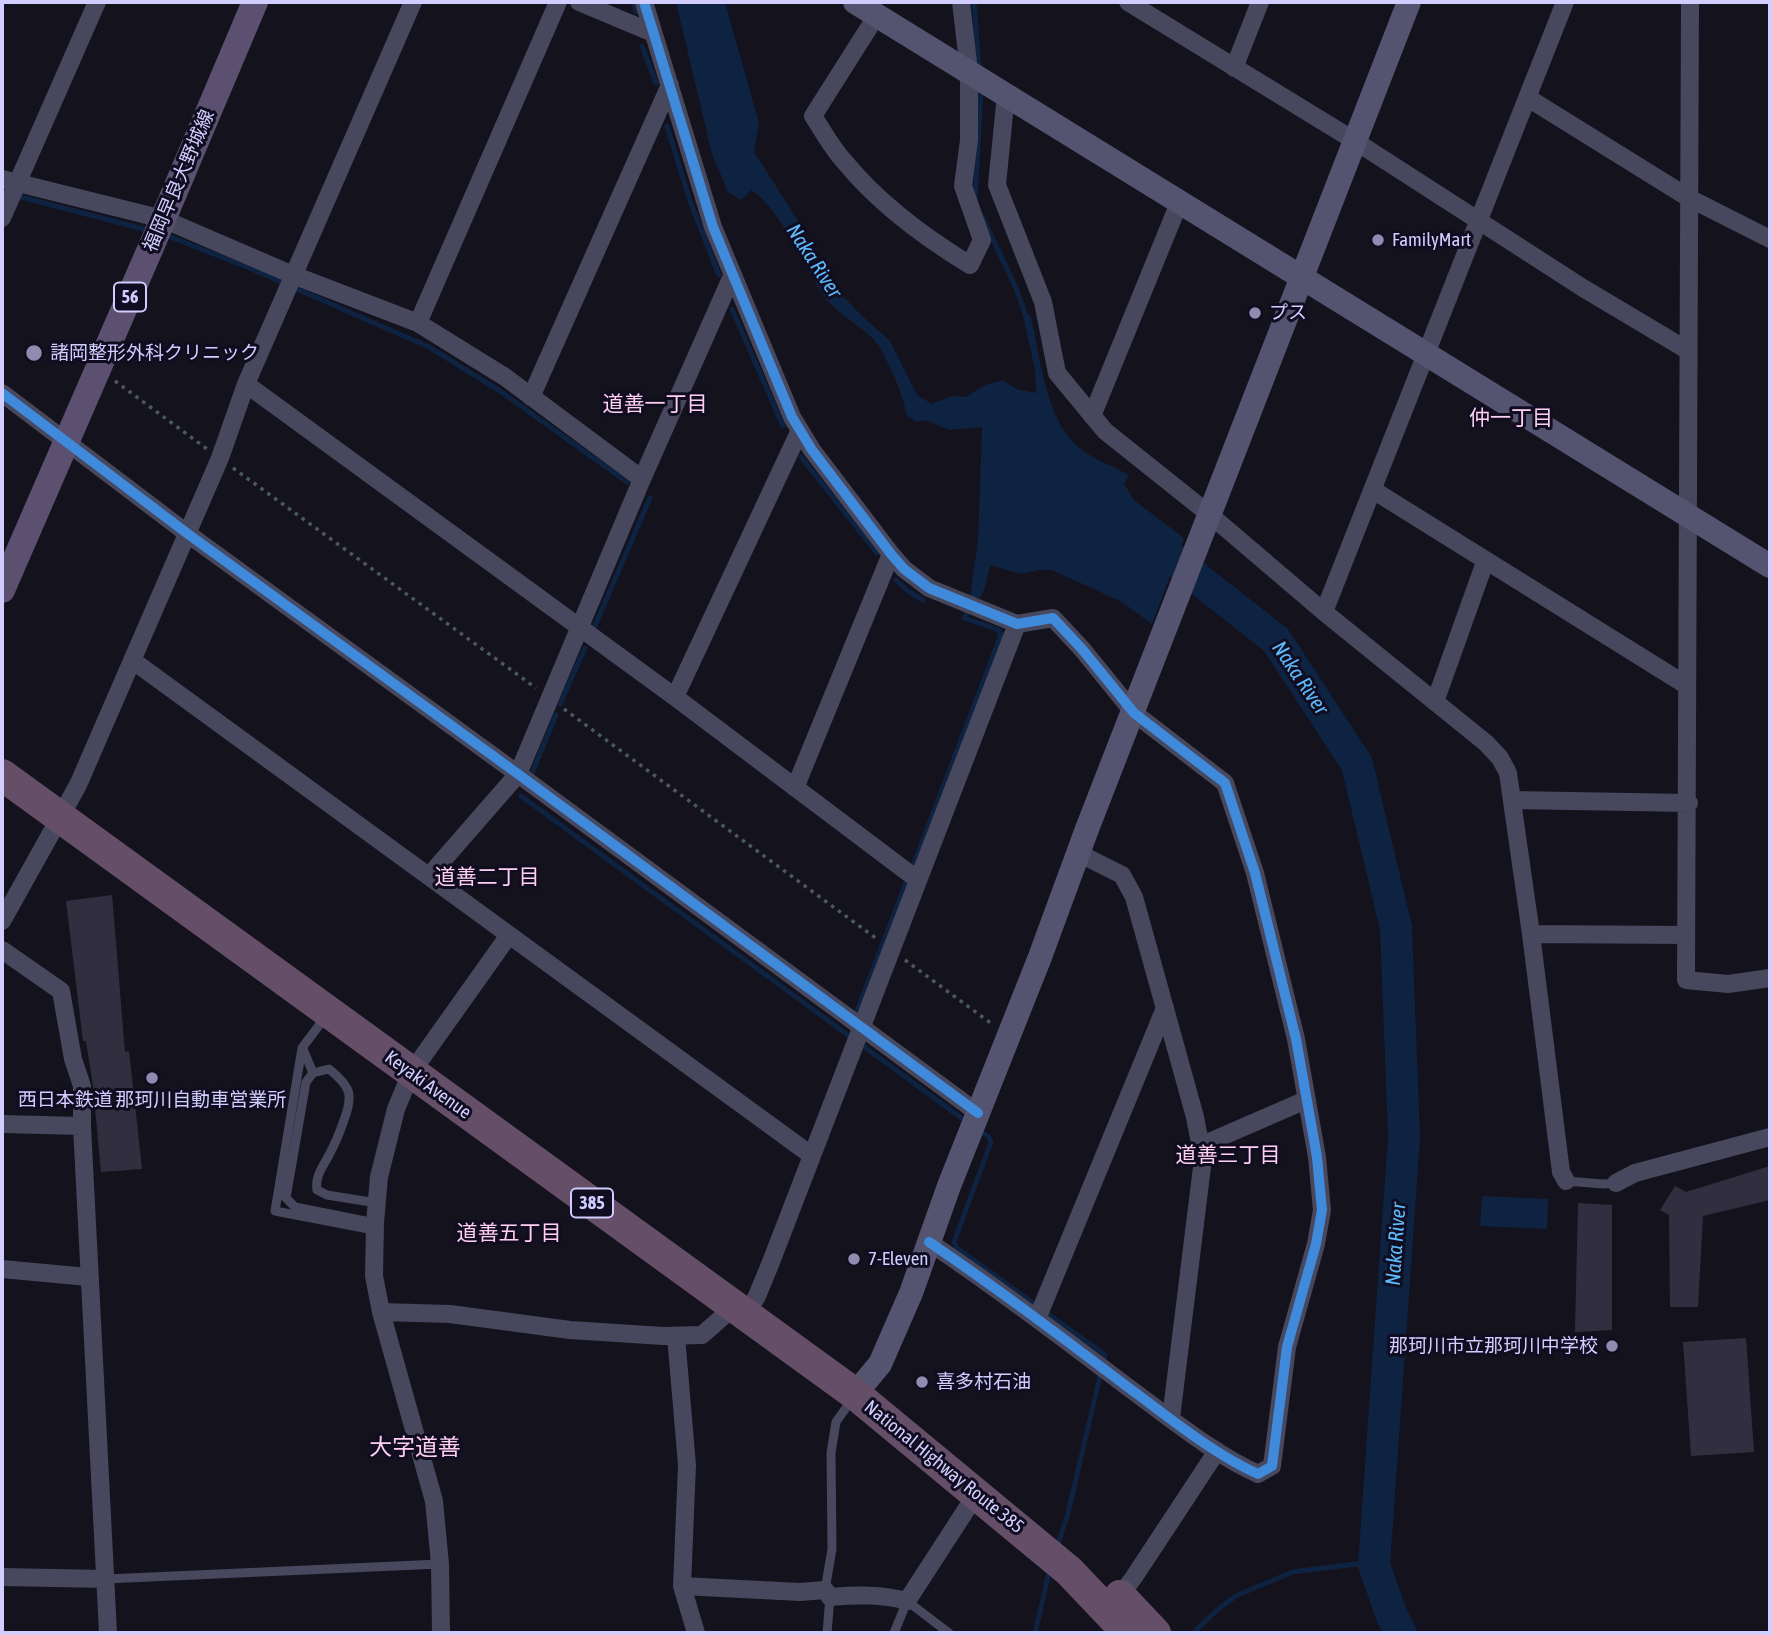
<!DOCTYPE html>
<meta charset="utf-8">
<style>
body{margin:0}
#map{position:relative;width:1772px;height:1635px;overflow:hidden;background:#14121d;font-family:"Asap Condensed",sans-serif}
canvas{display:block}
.frame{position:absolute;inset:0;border:4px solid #d1cdfe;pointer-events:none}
</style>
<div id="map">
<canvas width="1772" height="1635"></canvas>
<div class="frame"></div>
</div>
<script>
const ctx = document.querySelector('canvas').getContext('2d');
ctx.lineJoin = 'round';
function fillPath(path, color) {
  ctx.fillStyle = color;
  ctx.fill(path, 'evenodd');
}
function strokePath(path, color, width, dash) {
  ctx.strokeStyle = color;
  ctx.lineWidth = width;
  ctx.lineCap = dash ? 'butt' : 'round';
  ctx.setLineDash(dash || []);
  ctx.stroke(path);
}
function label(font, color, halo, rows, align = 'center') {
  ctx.font = font + ' "Asap Condensed","Noto Sans JP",sans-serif';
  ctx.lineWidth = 6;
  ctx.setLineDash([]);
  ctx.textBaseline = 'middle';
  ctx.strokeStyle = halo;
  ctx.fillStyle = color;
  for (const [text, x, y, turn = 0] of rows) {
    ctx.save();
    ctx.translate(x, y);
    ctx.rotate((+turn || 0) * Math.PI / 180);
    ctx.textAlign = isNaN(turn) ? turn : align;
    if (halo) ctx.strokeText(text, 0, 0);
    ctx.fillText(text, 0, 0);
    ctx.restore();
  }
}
const water = new Path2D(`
 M 676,2 L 725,2 L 759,123 L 754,152 L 799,222 L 837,290 L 860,314 L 890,341 L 917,395 L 932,404 L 952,396 L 966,397 L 985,385 L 1003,380 L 1016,389 L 1036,393 L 1035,370 L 1023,316 L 1030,314 C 1041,356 1044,415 1077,446 C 1090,458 1113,466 1129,475 L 1124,484 L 1135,501 L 1184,538 L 1152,624 L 1122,602 L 1052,570 L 1039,570 L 1021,574 L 990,565 L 985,587 L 980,598 L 970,597 L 978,541 L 982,427 L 949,430 L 926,420 L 917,422 L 907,416 C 902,391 891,368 879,346 C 870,331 840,316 827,300 C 806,272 780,207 751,190 L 741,200 L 728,192 L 712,154 Z
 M 1482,1196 L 1548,1199 L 1547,1229 L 1480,1226 Z`);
const stream = new Path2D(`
 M 633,2 L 636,12
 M 974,2 L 979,68
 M 642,46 L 656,83
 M 667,126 L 690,201 L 719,275
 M 2,192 L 151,231
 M 975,201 L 981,89
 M 982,216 L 1016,288 L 1027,319
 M 163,234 L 247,267 L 429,347 L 500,391 L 627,482
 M 732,309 L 783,426
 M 801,457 L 877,553
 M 896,580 L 908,591 L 923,600
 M 594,628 L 650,498
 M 560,704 L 585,648
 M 530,778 L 556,715
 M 521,796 L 967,1122
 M 912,869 L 1001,635 L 999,630 L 964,618 L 967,613
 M 855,1016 L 908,878
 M 978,1130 L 989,1137 L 991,1142 L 954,1242 L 957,1248 L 1105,1355 L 1104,1362
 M 1056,1549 L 1067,1517 L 1101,1372
 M 1035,1633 L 1050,1568
 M 1193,1633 L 1217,1610 L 1236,1596 L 1292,1572 L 1356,1564 L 1374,1565`);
const river = new Path2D(`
 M 1139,539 L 1154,544 L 1276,640 L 1357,764 L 1396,928 L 1404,1137 L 1374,1565 L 1392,1616 L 1401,1633`);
const building = new Path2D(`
 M 112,895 L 125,1052 L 129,1051 L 142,1169 L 101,1172 L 93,1086 L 86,1041 L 83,1041 L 66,901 Z
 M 1770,1166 L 1770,1200 L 1703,1216 L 1698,1307 L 1670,1307 L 1669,1215 L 1660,1210 L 1675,1186 L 1686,1192 Z
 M 1578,1203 L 1612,1205 L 1612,1330 L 1575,1332 Z
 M 1746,1338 L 1754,1452 L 1691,1456 L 1683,1342 Z`);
const path = new Path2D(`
 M 115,381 L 207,449
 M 233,468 L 536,688
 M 564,709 L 877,939
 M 905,960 L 992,1024`);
const lane = new Path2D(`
 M 326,1016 L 302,1048 L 275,1211 L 374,1230
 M 303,1049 L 313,1073
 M 1566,1181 L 1603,1184 L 1616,1183
 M 375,1223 L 295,1207 L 286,1198 L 306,1082 L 313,1073 L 329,1069 C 350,1086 354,1094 344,1120 C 340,1132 335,1144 329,1155 C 322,1168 315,1176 317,1190 L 327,1195 L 377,1203
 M 106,1579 L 440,1564
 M 825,1590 L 832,1549 L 831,1453 L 836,1422 L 853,1398
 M 827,1633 L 830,1597
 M 894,1633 L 907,1601 L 949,1633`);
const street = new Path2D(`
 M 579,2 L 653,33
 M 644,2 L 713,227 L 792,417 L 812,450 L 891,554 L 904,569 L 929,588 L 1017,624 L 1053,618 L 1082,649 L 1134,713 L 1225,783 L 1255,873 L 1296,1039 L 1317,1157 L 1322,1210 L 1316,1244 L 1287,1347 L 1272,1466 L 1258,1474 C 1212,1453 1170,1418 1129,1388 C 1063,1338 997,1288 929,1242
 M 1128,2 L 1355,141 L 1583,288 L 1687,350
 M 1690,2 C 1689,328 1688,654 1686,980 L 1728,984 L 1770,978
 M 877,15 L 813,116 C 823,131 832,148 844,161 C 879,204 924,237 970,265 L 982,240 L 963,186 L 969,140 L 969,71 L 961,2
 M 1234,68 L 1260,2
 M 1006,94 L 997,185 L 1043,302 L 1057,373 L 1105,431 L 1209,514 L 1324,612 L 1486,743 L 1500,758 L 1508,773 L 1531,934
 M 1528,98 L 1689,198 L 1770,239
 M 2,179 L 163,219 L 293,275 L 418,323 L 505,377 L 642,479
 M 2,218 L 97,2
 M 418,323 L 558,2
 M 246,384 L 675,697 L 918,880
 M 2,393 L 188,534 L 518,774 L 978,1113
 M 531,397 L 670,85
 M 1092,416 L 1179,203
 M 1373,490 L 1686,685
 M 1324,612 L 1565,2
 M 132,660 L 811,1155
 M 675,697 L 800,430
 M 1435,702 L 1485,562
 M 795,788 L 891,554
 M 1512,800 L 1689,803
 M 1078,853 L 1122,875 L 1134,897 L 1195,1117 L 1203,1159 L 1171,1418
 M 429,876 L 518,774 L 642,479 L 732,276
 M 2,921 L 78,785 L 220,458 L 246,384 L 413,2
 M 2,950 L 61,991 L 73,1059 L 82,1086 L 82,1126 L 2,1124
 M 82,1126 L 108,1633
 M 1200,1146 L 1306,1100
 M 1566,1181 L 1561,1172 L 1531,934 L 1686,935
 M 1616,1183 L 1635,1173 L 1770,1137
 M 2,1269 L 88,1277
 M 381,1312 L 450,1314 L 570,1330 L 663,1336 L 702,1335 L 735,1306
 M 746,1315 L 757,1296 L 771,1262 L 1017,624
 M 1037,1319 L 1165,1008
 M 676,1336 L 687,1465 L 682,1586 L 696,1633
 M 2,1577 L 106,1579
 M 682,1586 L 800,1592 L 825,1590 L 830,1597 C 857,1595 881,1594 907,1601 L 977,1493
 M 1114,1600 L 1120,1596 L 1134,1577 L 1217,1451
 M 441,1633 L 440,1564 L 434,1501 L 381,1312 L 374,1276 L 375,1223 L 379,1177 L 396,1109 L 411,1073 L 509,935`);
const secondary = new Path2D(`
 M 855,2 L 1770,566
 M 855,1394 L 880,1364 L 911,1293 L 949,1186 L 1040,957 L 1087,829 L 1409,2`);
const primary = new Path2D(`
 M 2,590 L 161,224 L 255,2`);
const highway = new Path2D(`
 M 2,775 L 855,1394 L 1069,1571 L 1128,1633
 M 1120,1596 L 1155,1633`);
const cycleway = new Path2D(`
 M 644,2 L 713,227 L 792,417 L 812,450 L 891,554 L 904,569 L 929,588 L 1017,624 L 1053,618 L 1082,649 L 1134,713 L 1225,783 L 1255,873 L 1296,1039 L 1317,1157 L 1322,1210 L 1316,1244 L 1287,1347 L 1272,1466 L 1258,1474 C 1212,1453 1170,1418 1129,1388 C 1063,1338 997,1288 929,1242
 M 2,393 L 188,534 L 518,774 L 978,1113`);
const markers = [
 [1378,240,7,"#8f8caf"],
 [1255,313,7,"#8f8caf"],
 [34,353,9,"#8f8caf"],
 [152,1078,7,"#8f8caf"],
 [854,1259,7,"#8f8caf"],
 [1612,1346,7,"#8f8caf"],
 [922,1382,7,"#8f8caf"]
];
const shields = [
 [130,297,32],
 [592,1203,42]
];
const shieldNames = [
 ["56",130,297],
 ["385",592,1203]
];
const streetNames = [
 ["福岡早良大野城線",179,181,-67],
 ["Keyaki Avenue",428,1085,36],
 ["National Highway Route 385",944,1467,39]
];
const poiNames = [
 ["FamilyMart",1392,240],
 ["プス",1269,313],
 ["諸岡整形外科クリニック",50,353],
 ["西日本鉄道 那珂川自動車営業所",152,1100,"center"],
 ["7-Eleven",868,1259],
 ["那珂川市立那珂川中学校",1598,1346,"right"],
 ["喜多村石油",936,1382]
];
const waterNames = [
 ["Naka River",814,261,57],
 ["Naka River",1300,678,56],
 ["Naka River",1396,1244,-86]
];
const neighbourhoodNames = [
 ["道善一丁目",655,404],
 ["仲一丁目",1511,418],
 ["道善二丁目",487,877],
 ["道善三丁目",1228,1155],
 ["道善五丁目",509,1233]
];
const quarterNames = [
 ["大字道善",415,1448]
];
fillPath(water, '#0e2341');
strokePath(stream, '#0e2341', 5);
strokePath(river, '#0e2341', 32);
fillPath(building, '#312f3f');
strokePath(path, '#495864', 3.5, [3.5, 5]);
strokePath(lane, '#47475d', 9);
strokePath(street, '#47475d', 18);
strokePath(secondary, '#545370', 24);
strokePath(primary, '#5b506f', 26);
strokePath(highway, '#654f68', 32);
strokePath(cycleway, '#408adc', 10);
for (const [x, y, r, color] of markers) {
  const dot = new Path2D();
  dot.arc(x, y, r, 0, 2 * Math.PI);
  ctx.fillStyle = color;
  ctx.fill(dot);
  strokePath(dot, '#100d21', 2.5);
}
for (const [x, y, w] of shields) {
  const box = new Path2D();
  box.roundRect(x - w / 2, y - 14.5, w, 29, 5);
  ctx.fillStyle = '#100d21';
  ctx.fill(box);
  strokePath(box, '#d1cdfe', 2);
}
label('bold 18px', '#d1cdfe', null, shieldNames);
label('19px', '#d1cdfe', '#100d21', streetNames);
label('19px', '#d1cdfe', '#100d21', poiNames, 'left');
label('italic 21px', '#5dbafd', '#100d21', waterNames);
label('21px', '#fecfef', '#100d21', neighbourhoodNames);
label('23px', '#fecfef', '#100d21', quarterNames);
</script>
